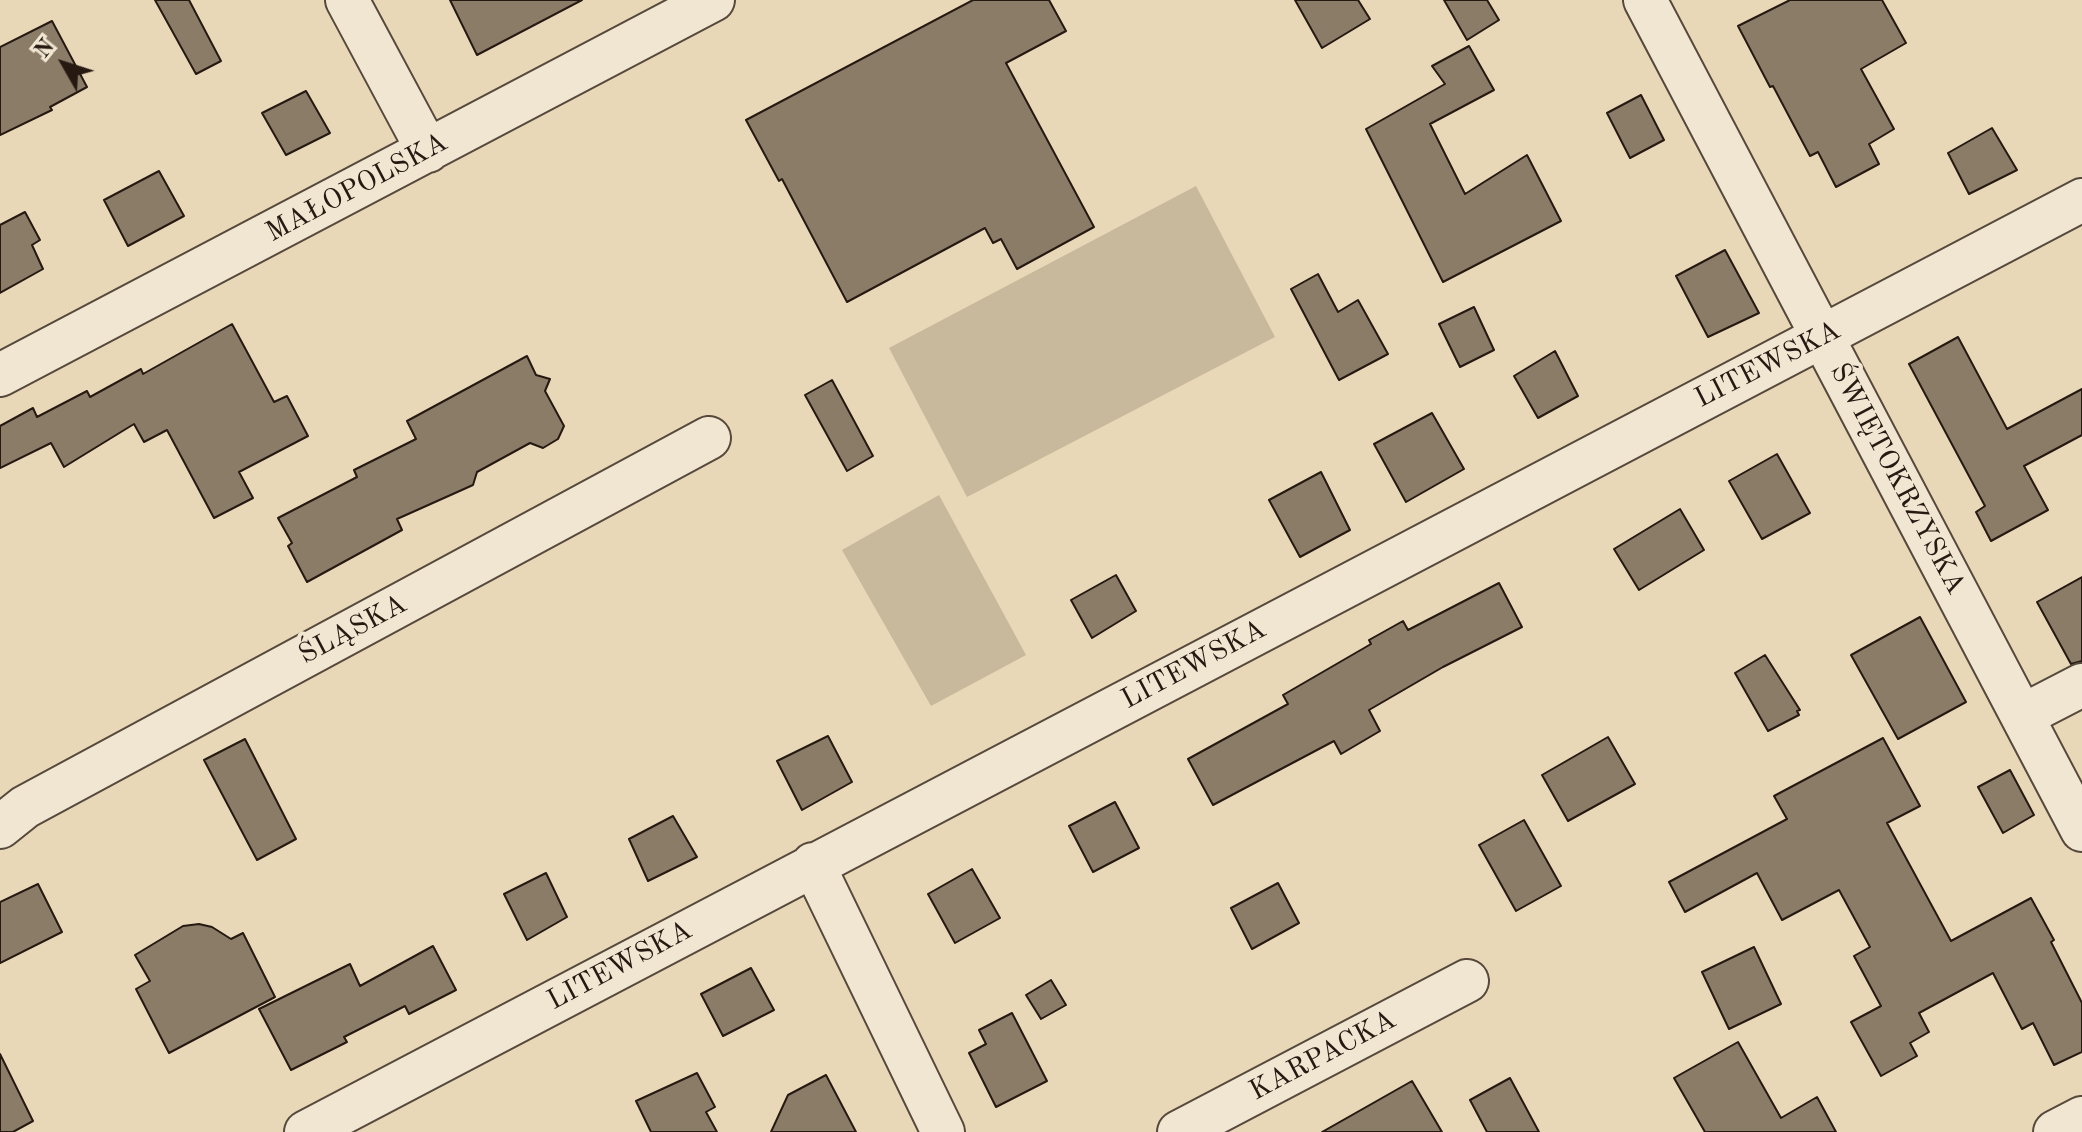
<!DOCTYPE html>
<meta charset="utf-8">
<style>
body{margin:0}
#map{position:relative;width:2082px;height:1132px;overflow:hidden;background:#e9d8b8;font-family:"Old Standard TT",serif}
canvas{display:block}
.north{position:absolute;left:24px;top:24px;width:80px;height:80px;-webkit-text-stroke:6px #f1e6d1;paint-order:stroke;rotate:309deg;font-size:22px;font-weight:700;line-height:32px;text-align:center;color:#251912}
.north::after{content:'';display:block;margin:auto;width:28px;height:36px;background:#251912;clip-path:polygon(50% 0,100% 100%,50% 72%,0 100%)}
</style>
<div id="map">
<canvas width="2082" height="1132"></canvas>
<div class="north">N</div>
</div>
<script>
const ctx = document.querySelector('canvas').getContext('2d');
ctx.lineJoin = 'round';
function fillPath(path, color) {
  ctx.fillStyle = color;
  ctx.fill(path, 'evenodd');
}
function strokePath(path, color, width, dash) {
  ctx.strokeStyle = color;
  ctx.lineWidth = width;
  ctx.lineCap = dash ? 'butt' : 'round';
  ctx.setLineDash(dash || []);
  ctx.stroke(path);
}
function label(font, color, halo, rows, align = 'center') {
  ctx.font = font + ' "Old Standard TT",serif';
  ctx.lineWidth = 8;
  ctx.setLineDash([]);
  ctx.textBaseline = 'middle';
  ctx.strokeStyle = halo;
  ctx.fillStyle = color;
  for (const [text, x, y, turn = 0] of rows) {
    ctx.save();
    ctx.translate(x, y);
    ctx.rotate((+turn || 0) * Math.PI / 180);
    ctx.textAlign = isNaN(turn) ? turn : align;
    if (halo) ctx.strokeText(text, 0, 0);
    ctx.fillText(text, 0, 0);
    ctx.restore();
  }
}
const green = new Path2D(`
 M 1196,186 L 1275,337 L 967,497 L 889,348 Z
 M 939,495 L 1026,655 L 931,706 L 842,550 Z`);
const building = new Path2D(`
 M 155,0 L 189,0 L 221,61 L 196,74 Z
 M 450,0 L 582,0 L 477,55 Z
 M 973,0 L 1049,0 L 1066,31 L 1006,63 L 1094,227 L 1017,269 L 1001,239 L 993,243 L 985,228 L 847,302 L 782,179 L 779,181 L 746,120 Z
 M 1295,0 L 1358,0 L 1370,19 L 1322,48 Z
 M 1444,0 L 1487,0 L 1499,20 L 1467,40 Z
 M 1790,0 L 1882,0 L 1906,43 L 1861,69 L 1894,129 L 1869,144 L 1879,164 L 1836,187 L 1818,152 L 1810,156 L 1773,86 L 1770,87 L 1738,26 Z
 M 52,21 L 87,87 L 50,107 L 52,110 L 0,135 L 0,47 Z
 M 1469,46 L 1494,90 L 1430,124 L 1465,194 L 1527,155 L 1561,221 L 1443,282 L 1366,129 L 1445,84 L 1432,66 Z
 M 306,91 L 330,133 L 286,155 L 262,113 Z
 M 1641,95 L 1664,140 L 1630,158 L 1607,113 Z
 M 1992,128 L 2017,170 L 1969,194 L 1948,153 Z
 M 159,171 L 184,216 L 128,246 L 104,200 Z
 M 25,212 L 40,240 L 32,245 L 43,269 L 0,293 L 0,225 Z
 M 1725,250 L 1759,313 L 1708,337 L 1676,276 Z
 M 1318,274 L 1338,312 L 1358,300 L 1388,354 L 1339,380 L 1291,289 Z
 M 1474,307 L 1494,350 L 1460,367 L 1439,324 Z
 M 232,324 L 274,402 L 287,396 L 308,436 L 239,472 L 253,498 L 214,518 L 167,430 L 144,442 L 134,424 L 64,467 L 51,443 L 0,468 L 0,426 L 33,408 L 37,417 L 87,391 L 90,397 L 141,369 L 143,374 Z
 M 1958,337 L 2007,429 L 2082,389 L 2082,435 L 2024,466 L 2048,510 L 1991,541 L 1976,512 L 1985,506 L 1909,364 Z
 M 1555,351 L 1578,396 L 1538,418 L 1514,376 Z
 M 527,356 L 536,375 L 550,379 L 545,391 L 564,426 L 558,439 L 543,448 L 530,443 L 477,472 L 473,485 L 397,519 L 402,530 L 307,582 L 288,546 L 292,543 L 278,518 L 357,477 L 354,470 L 416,439 L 407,421 Z
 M 832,380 L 873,456 L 847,471 L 805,395 Z
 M 1432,413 L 1464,469 L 1406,502 L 1374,444 Z
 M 1777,454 L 1810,513 L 1762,539 L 1729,481 Z
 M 1321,472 L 1350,530 L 1300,557 L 1269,500 Z
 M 1680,509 L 1704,550 L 1639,590 L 1614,549 Z
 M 1116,575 L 1136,611 L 1092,638 L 1071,600 Z
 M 2082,577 L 2082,661 L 2071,664 L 2037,602 Z
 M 1499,583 L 1522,627 L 1443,667 L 1369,710 L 1380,731 L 1341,754 L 1334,741 L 1213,805 L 1188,759 L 1288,704 L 1283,695 L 1371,644 L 1369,640 L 1403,621 L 1408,630 Z
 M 1920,617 L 1966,702 L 1898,739 L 1851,655 Z
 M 1765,655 L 1800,710 L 1797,711 L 1799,715 L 1768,731 L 1735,673 Z
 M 828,736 L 852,782 L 802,810 L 777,761 Z
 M 1608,737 L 1635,784 L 1568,821 L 1542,775 Z
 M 1883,738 L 1920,806 L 1887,823 L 1951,941 L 2031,898 L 2054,940 L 2051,942 L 2082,1003 L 2082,1052 L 2054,1065 L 2033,1023 L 2022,1029 L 1993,973 L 1919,1013 L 1929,1032 L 1910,1043 L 1917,1056 L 1881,1076 L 1851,1022 L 1881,1006 L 1854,956 L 1870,947 L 1839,890 L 1782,920 L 1757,873 L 1685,912 L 1669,882 L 1787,819 L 1774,796 Z
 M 245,739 L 296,839 L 257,860 L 204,760 Z
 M 2010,770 L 2034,815 L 2003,833 L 1978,787 Z
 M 1115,802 L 1139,848 L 1093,872 L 1069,826 Z
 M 673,816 L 697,857 L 648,881 L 629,839 Z
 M 1524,820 L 1561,886 L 1516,911 L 1479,845 Z
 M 972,869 L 1000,918 L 955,943 L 928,894 Z
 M 546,873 L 567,917 L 527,940 L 504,894 Z
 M 1278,883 L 1299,923 L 1252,949 L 1231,908 Z
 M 38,884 L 62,932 L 0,963 L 0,902 Z
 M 199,924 L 212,927 L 231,939 L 243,933 L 275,997 L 169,1053 L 136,989 L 150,981 L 135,955 L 183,926 Z
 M 433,946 L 456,990 L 409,1014 L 405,1006 L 344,1037 L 347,1042 L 291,1070 L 259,1009 L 350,964 L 360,986 Z
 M 1754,947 L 1781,1004 L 1729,1029 L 1702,972 Z
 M 751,968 L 774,1010 L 723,1036 L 701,994 Z
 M 1051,980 L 1066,1005 L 1041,1019 L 1026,995 Z
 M 1012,1013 L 1047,1081 L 996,1107 L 969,1053 L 986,1044 L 979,1030 Z
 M 1738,1042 L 1781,1118 L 1817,1097 L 1836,1132 L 1705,1132 L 1674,1078 Z
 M 0,1054 L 33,1121 L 13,1132 L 0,1132 Z
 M 697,1073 L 715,1107 L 706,1112 L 717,1132 L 651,1132 L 636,1101 Z
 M 826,1075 L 856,1132 L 771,1132 L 788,1095 Z
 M 1510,1078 L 1539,1132 L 1487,1132 L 1470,1100 Z
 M 1412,1081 L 1442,1132 L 1322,1132 Z`);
const minor = new Path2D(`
 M 347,0 L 428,151
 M 1645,0 L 2082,830
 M 0,375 L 713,0
 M 2022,716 L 2082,685
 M 0,827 L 25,807 L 709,438
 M 813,864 L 943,1132
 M 306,1132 L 2082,200
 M 1179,1132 L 1467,981
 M 2055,1132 L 2082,1118`);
const streetNames = [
 ["MAŁOPOLSKA",357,188,-28],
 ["LITEWSKA",1768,365,-27],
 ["ŚWIĘTOKRZYSKA",1897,479,62],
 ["ŚLĄSKA",353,630,-28],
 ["LITEWSKA",1194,665,-28],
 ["LITEWSKA",620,966,-28],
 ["KARPACKA",1323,1056,-28]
];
fillPath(green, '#c8b89c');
fillPath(building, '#8b7c68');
strokePath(building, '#251912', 2);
strokePath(minor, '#56493c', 46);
strokePath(minor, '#f1e6d1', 42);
label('28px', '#251912', '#f1e6d1', streetNames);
</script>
